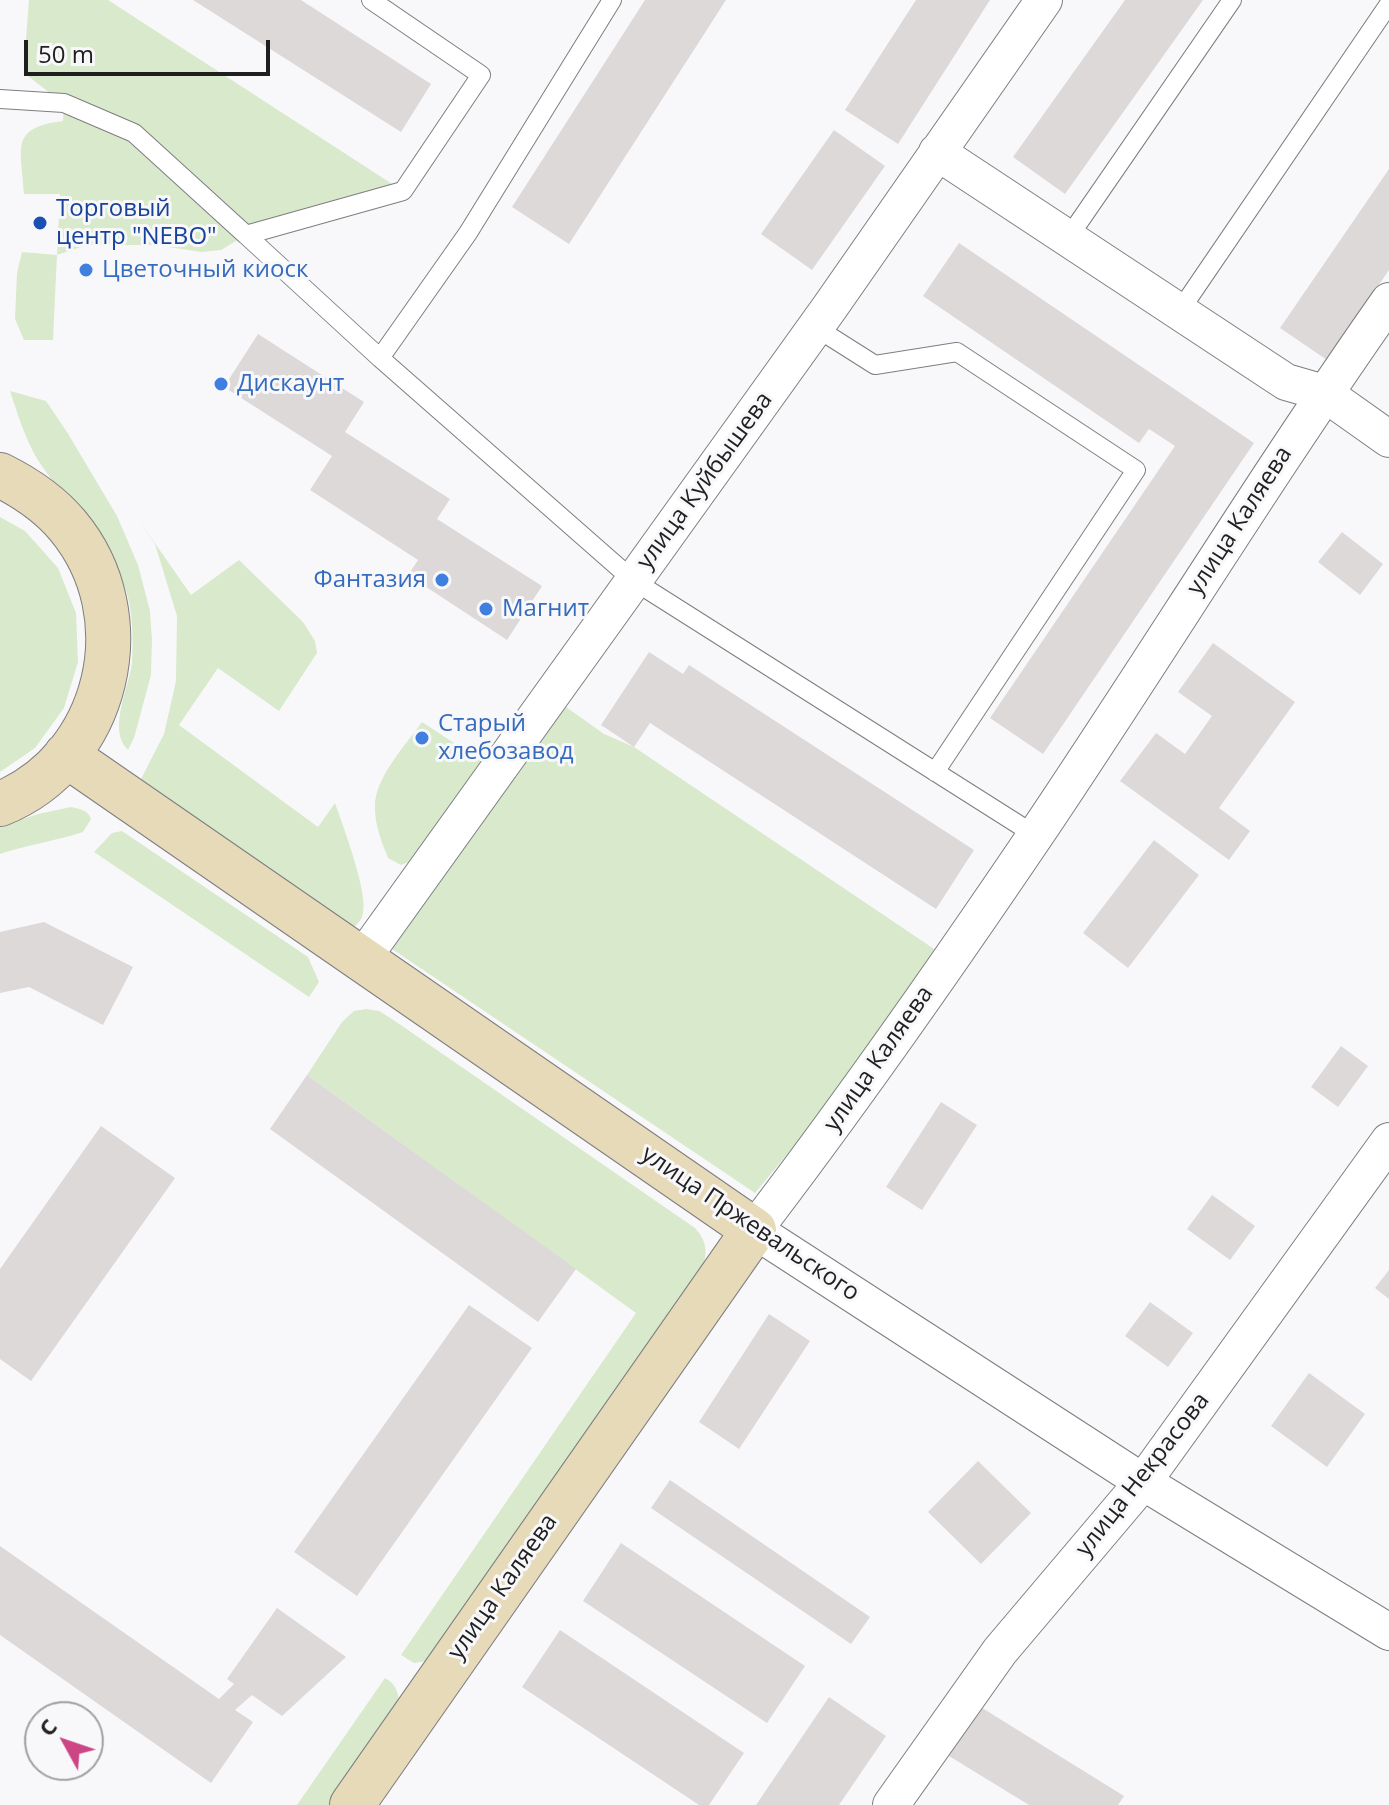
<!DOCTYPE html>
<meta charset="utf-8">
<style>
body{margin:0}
#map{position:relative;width:1389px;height:1805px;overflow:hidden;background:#f8f8fb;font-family:"Open Sans",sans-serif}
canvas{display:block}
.north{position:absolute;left:24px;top:1701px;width:80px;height:80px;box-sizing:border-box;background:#f8f8fb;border:2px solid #a1a1a3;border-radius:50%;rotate:310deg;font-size:22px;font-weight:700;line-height:32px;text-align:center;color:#1f1f20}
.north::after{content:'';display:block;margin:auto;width:28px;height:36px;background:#cc4584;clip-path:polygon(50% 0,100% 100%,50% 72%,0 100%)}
.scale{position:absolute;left:24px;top:40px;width:246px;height:36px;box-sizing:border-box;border:4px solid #1f1f20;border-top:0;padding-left:10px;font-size:24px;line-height:28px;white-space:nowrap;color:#1f1f20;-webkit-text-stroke:6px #f8f8fb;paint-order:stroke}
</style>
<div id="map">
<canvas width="1389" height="1805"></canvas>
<div class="north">С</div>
<div class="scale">50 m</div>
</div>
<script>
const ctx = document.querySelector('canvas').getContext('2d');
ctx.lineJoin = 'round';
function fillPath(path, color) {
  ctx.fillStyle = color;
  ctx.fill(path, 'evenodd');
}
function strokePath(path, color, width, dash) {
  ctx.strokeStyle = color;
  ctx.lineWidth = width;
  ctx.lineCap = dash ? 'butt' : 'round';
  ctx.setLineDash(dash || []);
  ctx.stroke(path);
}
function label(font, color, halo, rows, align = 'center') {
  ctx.font = font + ' "Open Sans",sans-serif';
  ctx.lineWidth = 6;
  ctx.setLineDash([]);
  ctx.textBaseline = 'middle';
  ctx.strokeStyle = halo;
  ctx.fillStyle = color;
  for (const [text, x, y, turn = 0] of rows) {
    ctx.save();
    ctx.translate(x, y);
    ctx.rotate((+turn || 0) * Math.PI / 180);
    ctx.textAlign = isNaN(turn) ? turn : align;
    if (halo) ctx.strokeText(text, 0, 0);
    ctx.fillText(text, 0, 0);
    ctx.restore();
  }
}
const green = new Path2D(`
 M 29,0 L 108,0 L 403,191 L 246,235 L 221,250 L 202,252 L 154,245 L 87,245 L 57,255 L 53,340 L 24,340 L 15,319 L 17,273 L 22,252 L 57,255 L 60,194 L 24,194 C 22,149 8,128 63,121 L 64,104 L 28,76 L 24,65 Z
 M 10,391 L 46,401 L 67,432 L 117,516 L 138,565 L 150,611 L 152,640 L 151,675 L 134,738 L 128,750 C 107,730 129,688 132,663 C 133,644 133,621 129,602 C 122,558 69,506 44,469 C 27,446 19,418 10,391 Z
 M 136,516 L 191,595 L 239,560 L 303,622 L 315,641 L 317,653 L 279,711 L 218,668 L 179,725 L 318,827 L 335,803 C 343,826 368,892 363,913 C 362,920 358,924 352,928 L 342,926 L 141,779 L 164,734 L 176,681 L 177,616 L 155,544 Z
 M 0,517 L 25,531 L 58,568 L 76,613 L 78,662 L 64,708 L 35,748 L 0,772 Z
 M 559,702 L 604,734 L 634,747 L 949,959 L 755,1193 L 389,947 Z
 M 422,722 L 483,762 L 411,861 L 401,865 L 388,858 C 382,843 375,826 375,809 C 373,779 406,745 422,722 Z
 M 71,807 C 80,809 88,810 91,819 L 83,832 C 55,841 27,845 0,854 L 0,827 L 38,814 Z
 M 122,831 L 308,957 L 319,982 L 309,997 L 94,852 L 112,833 Z
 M 366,1009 L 379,1011 L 392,1019 L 695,1228 C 707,1241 708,1253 702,1270 L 427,1661 L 414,1663 L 401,1655 L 636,1313 L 307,1075 L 342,1022 L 354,1011 Z
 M 385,1678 C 395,1684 398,1690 399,1702 L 334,1805 L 297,1805 Z`);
const building = new Path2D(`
 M 193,0 L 301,0 L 431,84 L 401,132 Z
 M 645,0 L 726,0 L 569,244 L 512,207 Z
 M 916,0 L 990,0 L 898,144 L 845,110 Z
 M 1125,0 L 1203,0 L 1065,194 L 1013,157 Z
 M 834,130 L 885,166 L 812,270 L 761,234 Z
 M 1389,169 L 1389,270 L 1327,360 L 1280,328 Z
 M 959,243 L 1254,443 L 1043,754 L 990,718 L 1175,446 L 1149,429 L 1139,443 L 923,296 Z
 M 258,334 L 364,402 L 345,432 L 450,499 L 437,519 L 542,586 L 507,640 L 408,575 L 418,560 L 310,490 L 332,456 L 224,387 Z
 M 1342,532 L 1383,564 L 1360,595 L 1318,562 Z
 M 1213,643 L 1295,702 L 1219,808 L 1250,831 L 1229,860 L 1120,781 L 1156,733 L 1185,754 L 1212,716 L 1178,692 Z
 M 649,652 L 683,674 L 689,665 L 974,850 L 936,909 L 650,723 L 634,747 L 601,725 Z
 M 1154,840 L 1199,875 L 1128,968 L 1083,933 Z
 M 44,922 L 133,967 L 103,1025 L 29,987 L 0,993 L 0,932 Z
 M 1341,1046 L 1368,1066 L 1338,1107 L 1311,1087 Z
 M 307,1075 L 576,1269 L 538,1322 L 270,1129 Z
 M 941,1102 L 977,1125 L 922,1210 L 886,1187 Z
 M 101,1126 L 175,1178 L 31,1381 L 0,1359 L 0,1269 Z
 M 1212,1195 L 1255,1226 L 1230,1260 L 1187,1229 Z
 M 1389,1270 L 1389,1299 L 1375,1288 Z
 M 1150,1302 L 1193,1333 L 1168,1367 L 1125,1336 Z
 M 469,1305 L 532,1348 L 357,1596 L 294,1552 Z
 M 769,1314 L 810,1341 L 739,1449 L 699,1422 Z
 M 1309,1373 L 1365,1414 L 1327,1467 L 1271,1426 Z
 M 978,1461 L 1031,1513 L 981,1564 L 928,1512 Z
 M 670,1480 L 870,1617 L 851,1644 L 651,1508 Z
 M 621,1543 L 805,1666 L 767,1723 L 583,1601 Z
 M 0,1546 L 219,1699 L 234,1684 L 227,1679 L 277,1608 L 346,1657 L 282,1716 L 252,1695 L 235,1710 L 253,1722 L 211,1783 L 0,1635 Z
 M 560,1630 L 744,1753 L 709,1805 L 699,1805 L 522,1687 Z
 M 829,1697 L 886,1736 L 839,1805 L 756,1805 Z
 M 979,1706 L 1124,1796 L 1118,1805 L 1029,1805 L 949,1756 Z`);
const lane = new Path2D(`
 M 612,0 L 468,233 L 380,358 L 634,581 L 1035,835
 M 0,99 L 64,103 L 134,133 L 246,235 L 403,191 L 481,75 L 371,0
 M 246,235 L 380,358
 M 1068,238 L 1232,0
 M 1179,312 L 1389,4
 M 815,327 L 875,365 L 957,352 L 1136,470 L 935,772`);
const street = new Path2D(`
 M 937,152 L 1286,382 L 1324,393 L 1389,439
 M 1389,301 C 1266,476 1155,658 1035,836 C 945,969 852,1102 754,1230 L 1143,1482 L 1389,1632
 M 362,959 L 830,307 L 1044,0
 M 891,1805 L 1000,1651 L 1143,1482 L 1389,1141`);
const secondary = new Path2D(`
 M 0,475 C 26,488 49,503 68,526 C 143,616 109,760 0,804
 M 66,755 L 754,1230 L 352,1805`);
const markers = [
 [40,223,8,"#1a4fb4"],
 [86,270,8,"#3f7fe0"],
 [221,384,8,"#3f7fe0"],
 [442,580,8,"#3f7fe0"],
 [486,609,8,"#3f7fe0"],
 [422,738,8,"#3f7fe0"]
];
const transitNames = [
 ["Торговый",56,209],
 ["центр \"NEBO\"",56,237]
];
const shopNames = [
 ["Цветочный киоск",102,270],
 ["Дискаунт",237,384],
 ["Фантазия",426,580,"right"],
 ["Магнит",502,609],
 ["Старый",438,724],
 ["хлебозавод",438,752]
];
const streetNames = [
 ["улица Куйбышева",705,481,-54],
 ["улица Каляева",1240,521,-57],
 ["улица Каляева",879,1059,-55],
 ["улица Пржевальского",750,1224,34],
 ["улица Некрасова",1143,1475,-52],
 ["улица Каляева",503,1587,-55]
];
fillPath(green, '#d9e9cb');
fillPath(building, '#dcd9d8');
strokePath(lane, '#7e7e81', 20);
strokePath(street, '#7e7e81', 38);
strokePath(secondary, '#7e7e81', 46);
strokePath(lane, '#fff', 18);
strokePath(street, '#fff', 36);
strokePath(secondary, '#e7dab9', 44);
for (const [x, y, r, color] of markers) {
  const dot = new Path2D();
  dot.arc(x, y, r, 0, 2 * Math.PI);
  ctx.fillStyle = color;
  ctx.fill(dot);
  strokePath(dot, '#f8f8fb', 3);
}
label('24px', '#164399', '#f8f8fb', transitNames, 'left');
label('24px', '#366cbe', '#f8f8fb', shopNames, 'left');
label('24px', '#1f1f20', '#f8f8fb', streetNames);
</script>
